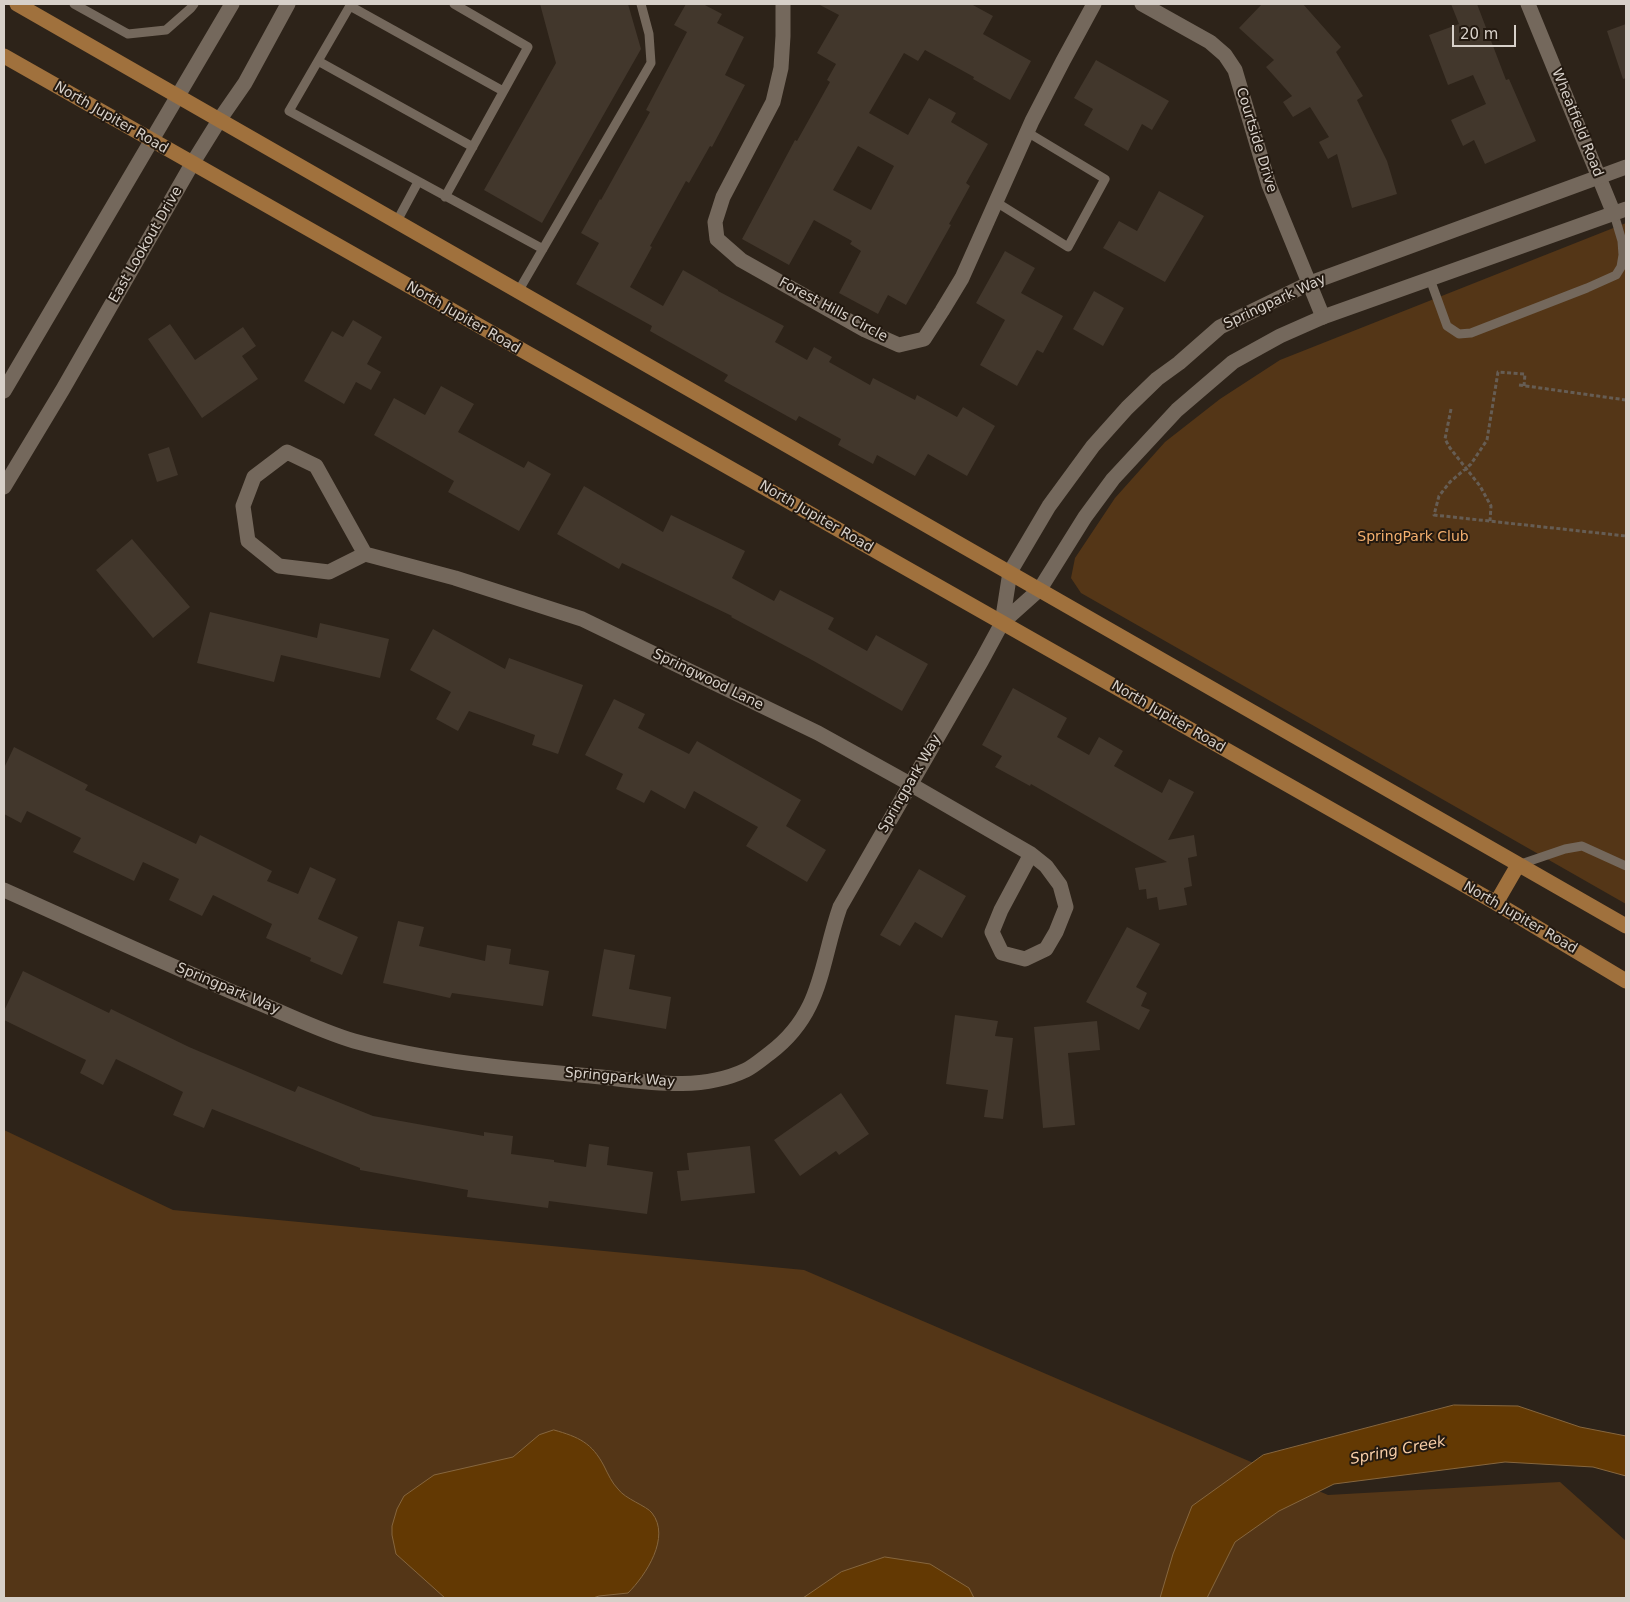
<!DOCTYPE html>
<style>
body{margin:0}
#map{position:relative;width:1630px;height:1602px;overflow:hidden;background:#2d2319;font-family:"DejaVu Sans",sans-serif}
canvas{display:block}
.frame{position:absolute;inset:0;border:5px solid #d7d0c9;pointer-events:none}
.scale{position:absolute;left:1452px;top:25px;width:64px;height:22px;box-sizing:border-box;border:2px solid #d7d0c9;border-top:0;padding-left:6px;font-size:15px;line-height:18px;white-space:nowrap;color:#d7d0c9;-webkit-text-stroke:4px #231910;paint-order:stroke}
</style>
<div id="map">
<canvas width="1630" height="1602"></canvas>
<div class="frame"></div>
<div class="scale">20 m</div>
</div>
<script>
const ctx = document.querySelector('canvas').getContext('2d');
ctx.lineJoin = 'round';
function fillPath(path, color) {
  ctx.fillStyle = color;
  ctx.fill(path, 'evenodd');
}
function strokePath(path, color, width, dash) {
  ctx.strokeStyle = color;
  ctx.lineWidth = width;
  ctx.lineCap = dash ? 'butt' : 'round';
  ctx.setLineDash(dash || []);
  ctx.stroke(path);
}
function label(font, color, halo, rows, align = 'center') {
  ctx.font = font + ' "DejaVu Sans",sans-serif';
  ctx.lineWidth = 4;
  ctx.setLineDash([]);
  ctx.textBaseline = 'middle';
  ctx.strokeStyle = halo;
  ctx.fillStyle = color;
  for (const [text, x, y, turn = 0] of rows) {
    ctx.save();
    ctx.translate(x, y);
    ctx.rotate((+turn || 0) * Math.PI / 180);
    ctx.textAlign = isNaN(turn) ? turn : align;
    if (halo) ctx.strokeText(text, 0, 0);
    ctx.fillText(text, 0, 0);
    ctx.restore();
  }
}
const green = new Path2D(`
 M 1626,223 L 1626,904 L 1081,593 L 1071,578 L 1075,558 L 1115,498 L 1165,442 L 1220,399 L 1280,360 Z
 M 4,1130 L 173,1210 L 804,1270 L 1328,1495 L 1560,1482 L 1626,1541 L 1626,1598 L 4,1598 Z`);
const water = new Path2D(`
 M 1454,1405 L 1518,1406 L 1580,1427 L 1626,1436 L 1626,1476 L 1593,1467 L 1505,1462 L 1334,1484 L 1279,1511 L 1235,1542 L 1207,1598 L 1160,1598 L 1173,1554 L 1192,1506 L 1263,1455 Z
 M 554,1430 C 579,1437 592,1443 604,1466 C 608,1474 612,1483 618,1489 C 625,1499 647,1506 652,1513 C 671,1537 646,1575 628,1593 L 599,1596 L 593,1598 L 445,1598 L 396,1554 L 392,1535 L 392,1526 L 397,1509 L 404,1496 L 434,1475 L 513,1457 L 539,1435 Z
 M 885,1557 L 930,1564 L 969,1588 L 974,1598 L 803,1598 L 841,1572 Z`);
const building = new Path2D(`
 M 540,4 L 628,4 L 641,49 L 542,223 L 484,190 L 556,63 Z
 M 686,4 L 703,4 L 722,14 L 717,23 L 744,37 L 725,75 L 745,85 L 712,147 L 710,146 L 689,183 L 686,181 L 650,246 L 652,247 L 630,287 L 663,306 L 683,270 L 718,290 L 718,291 L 784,326 L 775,342 L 807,360 L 814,347 L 832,357 L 829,362 L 870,385 L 873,378 L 915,400 L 917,395 L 957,417 L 963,407 L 995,426 L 967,476 L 928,454 L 915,476 L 877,455 L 873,464 L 838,445 L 841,439 L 799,416 L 796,421 L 724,381 L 728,375 L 650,331 L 652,326 L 576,284 L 599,243 L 581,233 L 600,199 L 601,200 L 650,112 L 646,110 L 687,32 L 674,25 Z
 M 818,4 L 971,4 L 993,16 L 983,34 L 1031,61 L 1010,100 L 973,79 L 974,77 L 925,50 L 918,61 L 904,53 L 869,113 L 908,135 L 929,98 L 956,113 L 951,122 L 988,144 L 966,183 L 970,186 L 949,224 L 951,225 L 906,305 L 888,295 L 878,314 L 839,293 L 861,251 L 850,244 L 852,241 L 814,220 L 789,265 L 742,239 L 795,140 L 797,141 L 830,82 L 827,80 L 836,64 L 817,53 L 839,15 ZM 858,146 L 894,166 L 871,210 L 833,190 Z
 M 1262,4 L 1303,4 L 1341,47 L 1336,52 L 1363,96 L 1357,100 L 1387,161 L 1397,194 L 1352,208 L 1337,154 L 1328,159 L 1319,142 L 1329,137 L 1310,107 L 1293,117 L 1283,102 L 1292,96 L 1266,67 L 1274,60 L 1239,28 Z
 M 1451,4 L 1477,4 L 1506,80 L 1509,79 L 1536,141 L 1485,164 L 1474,140 L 1463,146 L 1451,120 L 1486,104 L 1473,75 L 1448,85 L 1429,35 L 1459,24 Z
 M 1626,24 L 1626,78 L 1623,79 L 1607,31 Z
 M 1096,60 L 1169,101 L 1152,130 L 1142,124 L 1128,151 L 1084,125 L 1093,109 L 1074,98 Z
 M 1159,191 L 1204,216 L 1165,282 L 1103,248 L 1119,221 L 1137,231 Z
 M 1005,251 L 1035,268 L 1021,293 L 1063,316 L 1043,353 L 1037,350 L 1017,386 L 980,365 L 1005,320 L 976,303 Z
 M 1094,291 L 1124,308 L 1103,346 L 1073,329 Z
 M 353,320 L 382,337 L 367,364 L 381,372 L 371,390 L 356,382 L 344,404 L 304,381 L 332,331 L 343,337 Z
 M 170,324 L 195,360 L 243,327 L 256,346 L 242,356 L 258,379 L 202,418 L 148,339 Z
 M 441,386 L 474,404 L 458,432 L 524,468 L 528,461 L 551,474 L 519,531 L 448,492 L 454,481 L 374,435 L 394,398 L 425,415 Z
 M 169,447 L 178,475 L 157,482 L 148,454 Z
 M 584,486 L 663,532 L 671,515 L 745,551 L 732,578 L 774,601 L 780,590 L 834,618 L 828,629 L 867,651 L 876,635 L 928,664 L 902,711 L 812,660 L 731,617 L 732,616 L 622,563 L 619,569 L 557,534 Z
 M 132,539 L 190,607 L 153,638 L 96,570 Z
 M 210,612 L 317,638 L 320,623 L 389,639 L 380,678 L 281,655 L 274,682 L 197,663 Z
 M 433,629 L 505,669 L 509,658 L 583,685 L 558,754 L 532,745 L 535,735 L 469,711 L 458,731 L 436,719 L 451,692 L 410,670 Z
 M 1013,688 L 1067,718 L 1057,737 L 1089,755 L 1099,737 L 1123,751 L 1114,766 L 1162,793 L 1169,779 L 1194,792 L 1168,840 L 1194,835 L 1197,856 L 1188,858 L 1192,886 L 1184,888 L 1187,905 L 1159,910 L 1157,897 L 1147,899 L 1146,889 L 1139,890 L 1135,868 L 1167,862 L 1031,784 L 1030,786 L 995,767 L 1002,756 L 982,745 Z
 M 614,699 L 645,714 L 638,728 L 689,754 L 697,741 L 801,800 L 786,826 L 826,850 L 807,882 L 746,846 L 758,827 L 694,791 L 685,809 L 651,790 L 644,803 L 616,789 L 623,774 L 585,755 Z
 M 14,747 L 88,785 L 85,790 L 196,844 L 200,835 L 272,871 L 267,881 L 298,894 L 310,867 L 336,879 L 318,919 L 358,937 L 342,975 L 310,961 L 311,958 L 266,938 L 272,924 L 213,895 L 202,916 L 169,900 L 179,879 L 143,862 L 134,881 L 73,852 L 81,838 L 27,811 L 21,823 L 4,814 L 4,768 Z
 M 919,869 L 966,896 L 942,938 L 915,922 L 900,946 L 880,935 Z
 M 398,921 L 424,927 L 419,946 L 485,961 L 487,945 L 511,949 L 509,964 L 549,971 L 543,1006 L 452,993 L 450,998 L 383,983 Z
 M 1127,927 L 1160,944 L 1136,987 L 1147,993 L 1141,1006 L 1150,1010 L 1139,1030 L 1086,1002 Z
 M 604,949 L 635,955 L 629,989 L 671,997 L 666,1029 L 592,1016 Z
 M 23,971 L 109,1013 L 111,1009 L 189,1047 L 295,1092 L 298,1086 L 373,1116 L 484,1136 L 484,1132 L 513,1136 L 511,1154 L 554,1160 L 554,1162 L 586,1167 L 589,1144 L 609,1147 L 607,1165 L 653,1172 L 647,1214 L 549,1201 L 548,1208 L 467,1197 L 468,1190 L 360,1170 L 360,1168 L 212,1109 L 204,1128 L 173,1115 L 183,1092 L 116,1059 L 103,1085 L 80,1073 L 86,1060 L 4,1020 L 4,1011 Z
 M 955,1015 L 998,1021 L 995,1036 L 1013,1038 L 1003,1119 L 984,1117 L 988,1090 L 946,1084 Z
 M 1097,1021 L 1100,1050 L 1068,1053 L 1075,1125 L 1043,1128 L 1034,1027 Z
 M 841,1093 L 869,1134 L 839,1155 L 836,1151 L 800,1176 L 774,1140 Z
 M 750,1146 L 755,1193 L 681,1201 L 677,1171 L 689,1170 L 687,1153 Z`);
const path = new Path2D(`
 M 1519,385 L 1626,400
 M 1524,386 L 1525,374 L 1498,372 L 1487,440 L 1471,464 L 1450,482 L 1439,496 L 1434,515 L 1626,536
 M 1451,409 L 1445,439 L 1450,448 L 1480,486 L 1491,506 L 1490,521`);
const lane = new Path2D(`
 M 74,4 L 128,34 L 166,30 L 191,8 L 194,4
 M 351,4 L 289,111 L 543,249
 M 350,6 L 503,91
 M 318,61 L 473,147
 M 445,197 L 528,47 L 454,4
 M 996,202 L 1068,247 L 1105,179 L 1027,132
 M 397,221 L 418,182
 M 1430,279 L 1447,326 L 1459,334 L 1471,333 L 1587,288 L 1616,275 L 1621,267 L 1623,255 L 1622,241 L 1614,214
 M 519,290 L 651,63 L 649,34 L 641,4
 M 1518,865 L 1565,849 L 1582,846 L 1626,866`);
const street = new Path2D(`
 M 783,4 L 783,36 L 781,68 L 773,102 L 723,197 L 715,222 L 717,239 L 741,260 L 865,330 L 899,345 L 924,339 L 942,311 L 962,278 L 1032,121 L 1063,61 L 1094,4
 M 1142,4 L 1210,42 L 1225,55 L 1235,70 L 1269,185 L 1323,317
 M 1528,4 L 1614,214
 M 365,554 L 316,466 L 287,452 L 254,477 L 243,506 L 248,541 L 279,566 L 329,572 L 365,554 L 455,578 L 582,619 L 818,733 L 910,784 L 1031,854
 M 1031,854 L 1046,866 L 1060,885 L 1066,907 L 1056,932 L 1046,949 L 1025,959 L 1002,953 L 992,932 L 1001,910 Z
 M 4,890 C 87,927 170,966 254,1001 C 287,1014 320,1031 354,1041 C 431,1062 512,1069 591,1076 C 642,1081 698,1093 746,1070 C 754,1066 762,1059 770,1053 C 823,1013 820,964 840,907 L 982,660 L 1002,623`);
const secondary = new Path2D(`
 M 4,391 L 232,4
 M 4,487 L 63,389 L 192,164 L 220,119 L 245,83 L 288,4
 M 1002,623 L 1010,572 L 1049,506 L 1093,446 L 1127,408 L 1157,379 L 1179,363 L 1220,327 L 1310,283 L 1626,167
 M 1002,623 L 1040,589 L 1085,517 L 1113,479 L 1177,410 L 1233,362 L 1280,336 L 1323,317 L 1626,209`);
const primary = new Path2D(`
 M 17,4 L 1626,926
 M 4,56 L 1496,903 L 1626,981
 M 1496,903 L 1518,865`);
const streetNames = [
 ["North Jupiter Road",111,118,30],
 ["Wheatfield Road",1577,123,68],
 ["Courtside Drive",1256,140,73],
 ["East Lookout Drive",146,245,-60],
 ["Springpark Way",1275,302,-25],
 ["Forest Hills Circle",833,310,28],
 ["North Jupiter Road",463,318,30],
 ["North Jupiter Road",816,517,30],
 ["Springwood Lane",708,680,26],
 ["North Jupiter Road",1168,717,30],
 ["Springpark Way",910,784,-60],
 ["North Jupiter Road",1520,918,30],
 ["Springpark Way",228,989,23],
 ["Springpark Way",620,1078,5]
];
const parkNames = [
 ["SpringPark Club",1413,537]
];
const waterNames = [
 ["Spring Creek",1398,1451,-11]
];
fillPath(green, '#543617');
fillPath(water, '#633903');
strokePath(water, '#86663e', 1);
fillPath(building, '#42372c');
strokePath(path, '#665d54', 3, [4, 2.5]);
strokePath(lane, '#74685c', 9);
strokePath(street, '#74685c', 15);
strokePath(secondary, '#74685c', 15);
strokePath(primary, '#a0713d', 15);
label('14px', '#d7d0c9', '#231910', streetNames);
label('14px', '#f5b06e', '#231910', parkNames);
label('italic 15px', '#f7cda7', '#231910', waterNames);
</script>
